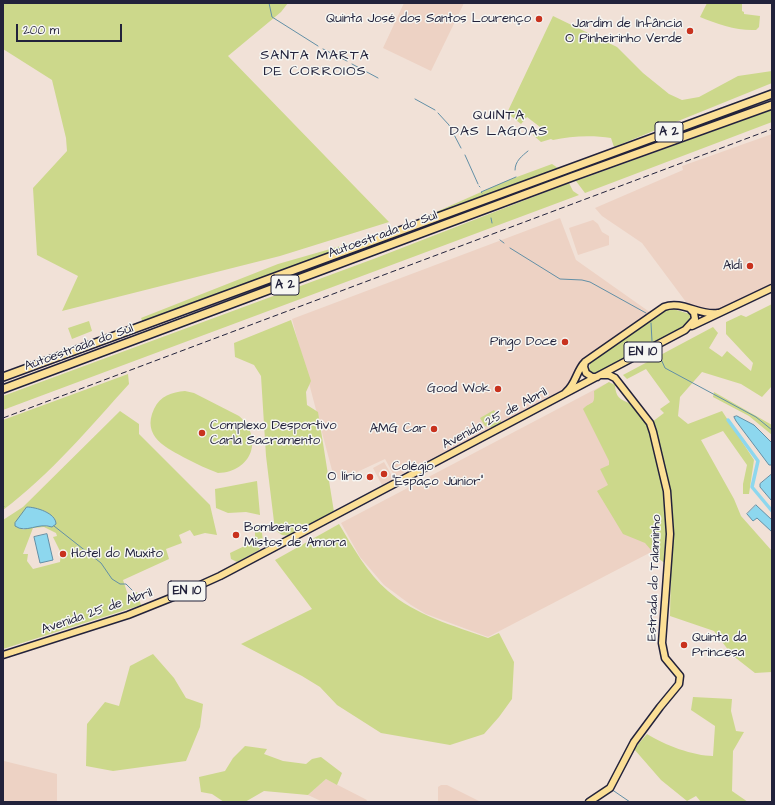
<!DOCTYPE html>
<meta charset="utf-8">
<style>
body{margin:0}
#map{position:relative;width:775px;height:805px;overflow:hidden;background:#f1e1d7;font-family:"Architects Daughter",sans-serif}
canvas{display:block}
.frame{position:absolute;inset:0;border:4px solid #22223b;pointer-events:none}
.scale{position:absolute;left:16px;top:24px;width:106px;height:18px;box-sizing:border-box;border:2px solid #22223b;border-top:0;padding-left:5px;font-size:12px;line-height:14px;white-space:nowrap;color:#22223b;-webkit-text-stroke:3px #f6f6f2;paint-order:stroke}
</style>
<div id="map">
<canvas width="775" height="805"></canvas>
<div class="frame"></div>
<div class="scale">200 m</div>
</div>
<script>
const ctx = document.querySelector('canvas').getContext('2d');
ctx.lineJoin = 'round';
function fillPath(path, color) {
  ctx.fillStyle = color;
  ctx.fill(path, 'evenodd');
}
function strokePath(path, color, width, dash) {
  ctx.strokeStyle = color;
  ctx.lineWidth = width;
  ctx.lineCap = dash ? 'butt' : 'round';
  ctx.setLineDash(dash || []);
  ctx.stroke(path);
}
function label(font, color, halo, rows, align = 'center') {
  ctx.font = font + ' "Architects Daughter",sans-serif';
  ctx.lineWidth = 3;
  ctx.setLineDash([]);
  ctx.textBaseline = 'middle';
  ctx.strokeStyle = halo;
  ctx.fillStyle = color;
  for (const [text, x, y, turn = 0] of rows) {
    ctx.save();
    ctx.translate(x, y);
    ctx.rotate((+turn || 0) * Math.PI / 180);
    ctx.textAlign = isNaN(turn) ? turn : align;
    if (halo) ctx.strokeText(text, 0, 0);
    ctx.fillText(text, 0, 0);
    ctx.restore();
  }
}
const built = new Path2D(`
 M 404,3 L 464,3 L 431,71 L 383,48 Z
 M 772,134 L 772,285 L 714,311 L 690,305 L 686,302 L 642,243 L 602,216 L 595,208 L 683,170 L 682,166 Z
 M 560,218 L 576,260 L 651,313 L 583,361 L 566,388 L 477,436 L 395,477 L 385,459 L 340,480 L 333,474 L 292,319 Z
 M 593,220 L 598,224 L 602,232 L 609,236 L 609,245 L 578,255 L 569,228 Z
 M 609,382 L 657,549 L 488,637 L 426,614 L 411,605 L 384,585 L 360,557 L 341,523 Z
 M 384,462 L 395,481 L 383,487 L 373,468 Z
 M 4,761 L 57,774 L 57,802 L 3,802 Z
 M 326,779 L 367,800 L 366,802 L 323,802 L 308,795 Z
 M 441,785 L 447,785 L 479,801 L 478,802 L 438,802 L 438,787 Z`);
const green = new Path2D(`
 M 3,3 L 288,3 L 281,12 L 228,56 L 389,222 L 280,256 L 62,311 L 78,276 L 37,255 L 33,188 L 67,151 L 66,138 L 52,80 L 3,49 Z
 M 707,3 L 742,3 L 742,11 L 744,12 L 744,14 L 760,16 L 759,27 L 756,30 C 737,31 717,24 700,17 Z
 M 553,16 L 617,47 L 643,73 L 669,94 L 682,100 L 699,97 L 738,76 L 772,71 L 772,83 L 614,147 L 611,138 C 593,135 570,136 553,140 L 551,139 L 541,142 L 533,135 L 540,127 L 527,117 L 521,124 L 507,113 Z
 M 772,110 L 772,122 L 585,193 L 576,181 Z
 M 552,164 L 558,168 L 409,224 L 506,181 Z
 M 569,183 L 573,191 L 579,195 L 3,410 L 3,396 L 376,258 Z
 M 379,235 L 143,322 L 141,318 L 278,264 Z
 M 772,304 L 772,386 L 762,397 L 741,384 L 702,372 L 680,397 L 678,416 L 688,424 L 722,411 L 754,460 L 749,494 L 743,494 L 743,484 L 747,465 L 723,431 L 701,440 L 734,499 L 741,516 L 772,551 L 772,672 L 755,673 L 732,655 L 714,631 L 670,616 L 671,568 L 658,558 L 645,543 L 623,534 L 597,491 L 608,485 L 600,469 L 609,465 L 609,461 L 583,409 C 592,400 595,407 594,391 L 609,382 L 615,385 C 616,403 626,399 635,407 C 641,412 647,417 652,422 L 664,413 L 660,409 L 670,402 L 646,369 L 627,379 L 623,375 L 713,327 L 718,333 L 709,348 L 722,357 L 727,351 L 751,371 L 753,363 L 726,334 L 726,322 L 741,315 L 746,317 Z
 M 673,309 L 690,314 L 692,319 L 690,324 L 597,373 L 593,373 L 589,371 L 590,363 L 664,311 Z
 M 291,320 L 311,381 L 306,392 L 307,405 L 318,412 L 334,512 L 290,536 L 282,535 L 275,530 L 266,456 L 261,376 L 254,365 L 235,357 L 234,343 Z
 M 89,321 L 92,331 L 72,339 L 68,328 Z
 M 128,374 L 129,384 C 89,428 51,474 3,510 L 3,420 Z
 M 185,391 L 194,393 L 239,416 C 264,438 252,472 218,473 C 207,469 197,464 187,459 C 167,448 141,437 154,409 C 160,396 172,392 185,391 Z
 M 714,392 L 772,425 L 772,435 L 749,416 L 713,397 Z
 M 494,410 L 502,423 L 494,428 L 485,426 L 480,418 Z
 M 120,411 L 139,424 L 139,434 L 210,505 L 217,535 L 205,533 L 194,536 L 190,530 L 179,535 L 182,543 L 166,549 L 169,559 L 123,580 L 128,595 L 137,592 L 141,605 L 3,649 L 3,520 L 23,507 ZM 45,511 L 54,518 L 52,527 L 40,525 L 22,530 ZM 44,527 L 56,533 L 57,536 L 53,537 L 61,553 L 60,562 L 33,569 L 27,561 L 28,554 L 23,554 L 33,528 Z
 M 257,481 L 260,515 L 246,512 L 228,513 L 216,508 L 215,489 Z
 M 339,524 C 353,547 367,573 388,591 C 415,615 454,626 488,638 L 499,633 L 514,662 L 512,699 L 499,717 L 484,734 L 450,745 L 381,733 L 337,705 L 320,687 L 302,676 L 241,644 L 312,609 L 275,560 Z
 M 257,525 L 261,525 L 263,541 L 259,550 L 237,562 L 231,559 L 230,553 L 255,541 L 255,530 Z
 M 153,654 L 174,678 L 186,698 L 203,704 L 200,727 L 186,761 L 113,771 L 86,766 L 87,724 L 105,702 L 119,706 L 130,666 Z
 M 693,697 L 732,699 L 731,711 L 736,731 L 744,732 L 733,751 L 732,791 L 748,802 L 701,802 L 696,796 L 687,801 L 661,780 L 634,749 L 647,734 C 664,745 694,756 713,756 L 715,726 L 691,710 Z
 M 245,746 L 267,749 L 264,754 L 283,761 L 306,764 L 312,759 L 321,757 L 342,773 L 337,785 L 326,779 L 308,795 L 264,791 L 245,802 L 224,802 L 212,794 L 201,792 L 199,777 L 225,771 L 233,758 Z`);
const water = new Path2D(`
 M 737,416 L 754,425 L 772,443 L 772,465 L 769,465 L 736,421 L 734,417 Z
 M 772,474 L 772,500 L 771,500 L 760,487 L 760,484 Z
 M 756,505 L 772,520 L 772,532 L 757,518 L 753,521 L 747,514 Z
 M 27,507 C 36,507 56,513 56,524 L 52,527 C 38,522 26,534 15,526 L 15,523 Z
 M 47,534 L 53,560 L 40,563 L 34,537 Z`);
const stream = new Path2D(`
 M 269,3 L 272,17 L 318,46
 M 323,49 L 347,61
 M 352,64 L 378,78
 M 415,99 L 435,110
 M 438,113 L 449,125 L 461,148
 M 465,155 L 478,184
 M 515,170 C 515,161 522,156 528,151
 M 479,186 L 480,187
 M 482,193 L 481,192 L 516,177
 M 491,218 L 492,223
 M 500,240 L 504,243
 M 510,248 L 560,279 L 582,280 L 590,282 L 646,313
 M 651,323 L 652,341
 M 661,359 L 665,368 L 756,417 L 772,430
 M 3,505 L 4,506
 M 54,526 L 101,563 L 112,579 L 120,584 L 126,584 L 132,590
 M 611,789 L 630,802`);
const canal = new Path2D(`
 M 728,420 L 758,461 L 752,487 L 772,511`);
const major = new Path2D(`
 M 692,326 L 772,288
 M 585,362 L 584,367 L 586,373 L 592,377 L 597,377
 M 566,392 C 576,384 576,371 585,362 L 664,307 C 682,300 699,316 718,313
 M 3,655 L 128,615 L 178,595 L 220,576 L 685,330 L 695,319 L 694,313 L 691,310
 M 589,802 L 610,788 L 634,742 L 660,707 L 679,684 L 680,676 L 665,658 L 662,643 L 670,534 L 667,491 L 653,432 L 650,423 L 615,378 L 609,375 L 601,375`);
const highway = new Path2D(`
 M 3,377 L 772,94
 M 3,389 L 572,177 L 772,105`);
const rail = new Path2D(`
 M 3,418 L 772,129`);
const markers = [
 [539,19,4,"#c8321e"],
 [690,31,4,"#c8321e"],
 [750,266,4,"#c8321e"],
 [565,342,4,"#c8321e"],
 [498,389,4,"#c8321e"],
 [434,429,4,"#c8321e"],
 [202,433,4,"#c8321e"],
 [384,474,4,"#c8321e"],
 [370,477,4,"#c8321e"],
 [236,535,4,"#c8321e"],
 [63,554,4,"#c8321e"],
 [684,645,4,"#c8321e"]
];
const shields = [
 [669,132,28],
 [285,285,28],
 [643,352,38],
 [187,591,38]
];
const shieldNames = [
 ["A 2",669,132],
 ["A 2",285,285],
 ["EN 10",643,352],
 ["EN 10",187,591]
];
const poiNames = [
 ["Quinta José dos Santos Lourenço",531,19],
 ["Jardim de Infância",682,24],
 ["O Pinheirinho Verde",682,39],
 ["Aldi",742,266],
 ["Pingo Doce",557,342],
 ["Good Wok",490,389],
 ["Complexo Desportivo",210,426,"left"],
 ["Carla Sacramento",210,441,"left"],
 ["AMG Car",426,429],
 ["Colégio",392,467,"left"],
 ["\"Espaço Júnior\"",392,482,"left"],
 ["O lírio",362,477],
 ["Bombeiros",244,528,"left"],
 ["Mistos de Amora",244,543,"left"],
 ["Hotel do Muxito",71,554,"left"],
 ["Quinta da",692,638,"left"],
 ["Princesa",692,653,"left"]
];
const streetNames = [
 ["Autoestrada do Sul",383,235,-20],
 ["Autoestrada do Sul",79,348,-20],
 ["Avenida 25 de Abril",495,419,-28],
 ["Estrada do Talaminho",655,578,-88],
 ["Avenida 25 de Abril",97,612,-19]
];
const neighbourhoodNames = [
 ["SANTA MARTA",315,56],
 ["DE CORROIOS",315,72],
 ["QUINTA",499,116],
 ["DAS LAGOAS",499,132]
];
fillPath(built, '#edd2c4');
fillPath(green, '#ccd88b');
fillPath(water, '#8dd7ee');
strokePath(water, '#628fa6', 1);
strokePath(stream, '#628fa6', 1);
strokePath(canal, '#8dd7ee', 3.5);
strokePath(major, '#22223b', 9);
strokePath(highway, '#22223b', 10);
strokePath(major, '#fbdf96', 6);
strokePath(highway, '#fbdf96', 7);
strokePath(rail, '#22223b', 1, [6, 3]);
for (const [x, y, r, color] of markers) {
  const dot = new Path2D();
  dot.arc(x, y, r, 0, 2 * Math.PI);
  ctx.fillStyle = color;
  ctx.fill(dot);
  strokePath(dot, '#f6f6f2', 1.5);
}
for (const [x, y, w] of shields) {
  const box = new Path2D();
  box.roundRect(x - w / 2, y - 10, w, 20, 3);
  ctx.fillStyle = '#f6f6f2';
  ctx.fill(box);
  strokePath(box, '#22223b', 1);
}
label('bold 12px', '#22223b', null, shieldNames);
label('13px', '#22223b', '#f6f6f2', poiNames, 'right');
label('13px', '#22223b', '#f6f6f2', streetNames);
ctx.letterSpacing = '1px';
label('14px', '#22223b', '#f6f6f2', neighbourhoodNames);
ctx.letterSpacing = '0px';
</script>
